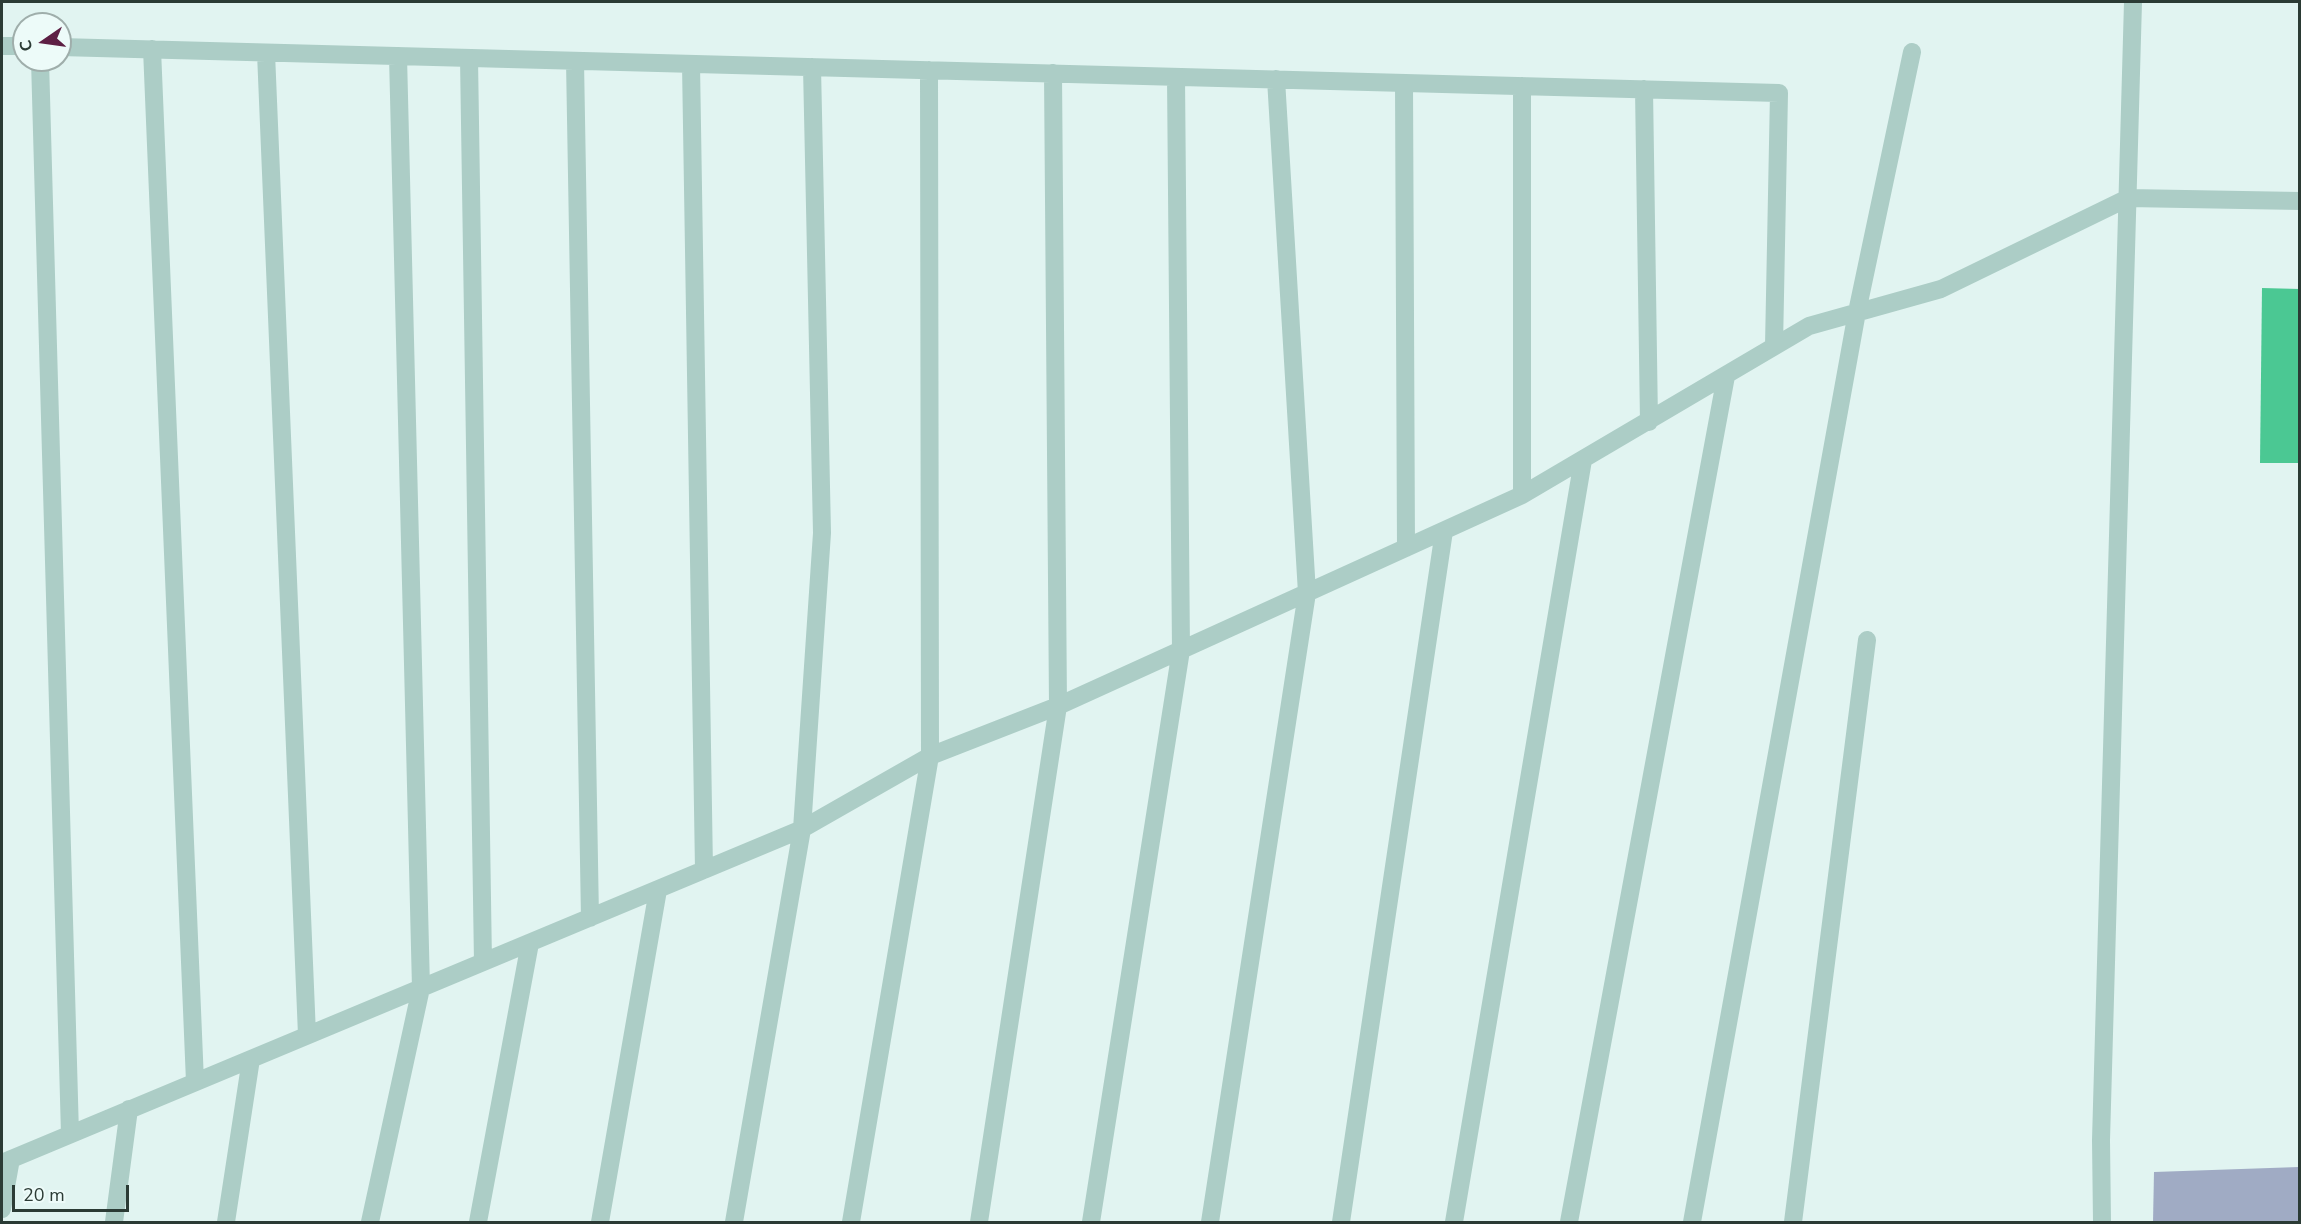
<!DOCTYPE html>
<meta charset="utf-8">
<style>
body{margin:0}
#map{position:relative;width:2301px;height:1224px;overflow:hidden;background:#e1f4f1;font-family:"Nunito Sans",sans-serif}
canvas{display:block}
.frame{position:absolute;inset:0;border:3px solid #2b3b35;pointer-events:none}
.north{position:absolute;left:12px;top:12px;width:60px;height:60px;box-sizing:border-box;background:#edfbf9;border:2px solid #9faeab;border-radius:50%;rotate:257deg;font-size:16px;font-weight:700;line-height:24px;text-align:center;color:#2b3b35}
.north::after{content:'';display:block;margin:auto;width:21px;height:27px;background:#5d1f44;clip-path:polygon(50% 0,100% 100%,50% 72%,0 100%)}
.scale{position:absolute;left:12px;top:1185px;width:117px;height:27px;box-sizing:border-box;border:3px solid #2b3b35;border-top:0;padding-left:8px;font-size:18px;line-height:21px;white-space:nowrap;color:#2b3b35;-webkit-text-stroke:4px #edfbf9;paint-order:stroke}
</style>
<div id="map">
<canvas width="2301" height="1224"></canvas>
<div class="frame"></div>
<div class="north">С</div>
<div class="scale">20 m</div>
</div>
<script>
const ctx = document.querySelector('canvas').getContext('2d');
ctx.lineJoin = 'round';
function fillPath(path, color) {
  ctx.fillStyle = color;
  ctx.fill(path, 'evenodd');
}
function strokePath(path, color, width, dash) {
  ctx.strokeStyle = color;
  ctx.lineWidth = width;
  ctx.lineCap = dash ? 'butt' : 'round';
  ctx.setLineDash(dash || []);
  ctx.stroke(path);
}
const green = new Path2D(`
 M 2299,1167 L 2299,1222 L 2153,1222 L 2154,1172 Z`);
const building = new Path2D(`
 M 2262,288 L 2300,289 L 2300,463 L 2260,463 Z`);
const minor = new Path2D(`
 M 2,46 L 24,46
 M 60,47 L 1779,93 L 1774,346
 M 152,49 L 195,1082
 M 266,53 L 307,1035
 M 469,58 L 483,962
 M 40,60 L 70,1134
 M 575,61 L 590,918
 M 691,64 L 704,870
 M 1404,83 L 1406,548
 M 1522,86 L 1522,495
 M 1644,89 L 1649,422
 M 2,1163 L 802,829 L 930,756 L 1058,706 L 1522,495 L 1809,326 L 1941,289 L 2128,198 L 2300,201
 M 2,1209 L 11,1159
 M 114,1222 L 129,1109
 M 226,1222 L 251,1059
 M 370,1222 L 421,988 L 398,56
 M 478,1222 L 530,943
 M 600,1222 L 658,890
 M 734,1222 L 802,829 L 822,533 L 812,67
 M 851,1222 L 930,756 L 929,70
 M 979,1222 L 1058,706 L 1053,73
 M 1091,1222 L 1181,650 L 1176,77
 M 1210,1222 L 1307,593 L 1276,79
 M 1341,1222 L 1444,531
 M 1454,1222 L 1583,460
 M 1569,1222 L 1726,376
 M 1692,1222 L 1857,312 L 1912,52
 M 1793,1222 L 1867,640
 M 2102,1222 L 2101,1140 L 2133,2`);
fillPath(green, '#a0abc4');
fillPath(building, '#4bc893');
strokePath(minor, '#accdc6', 18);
</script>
